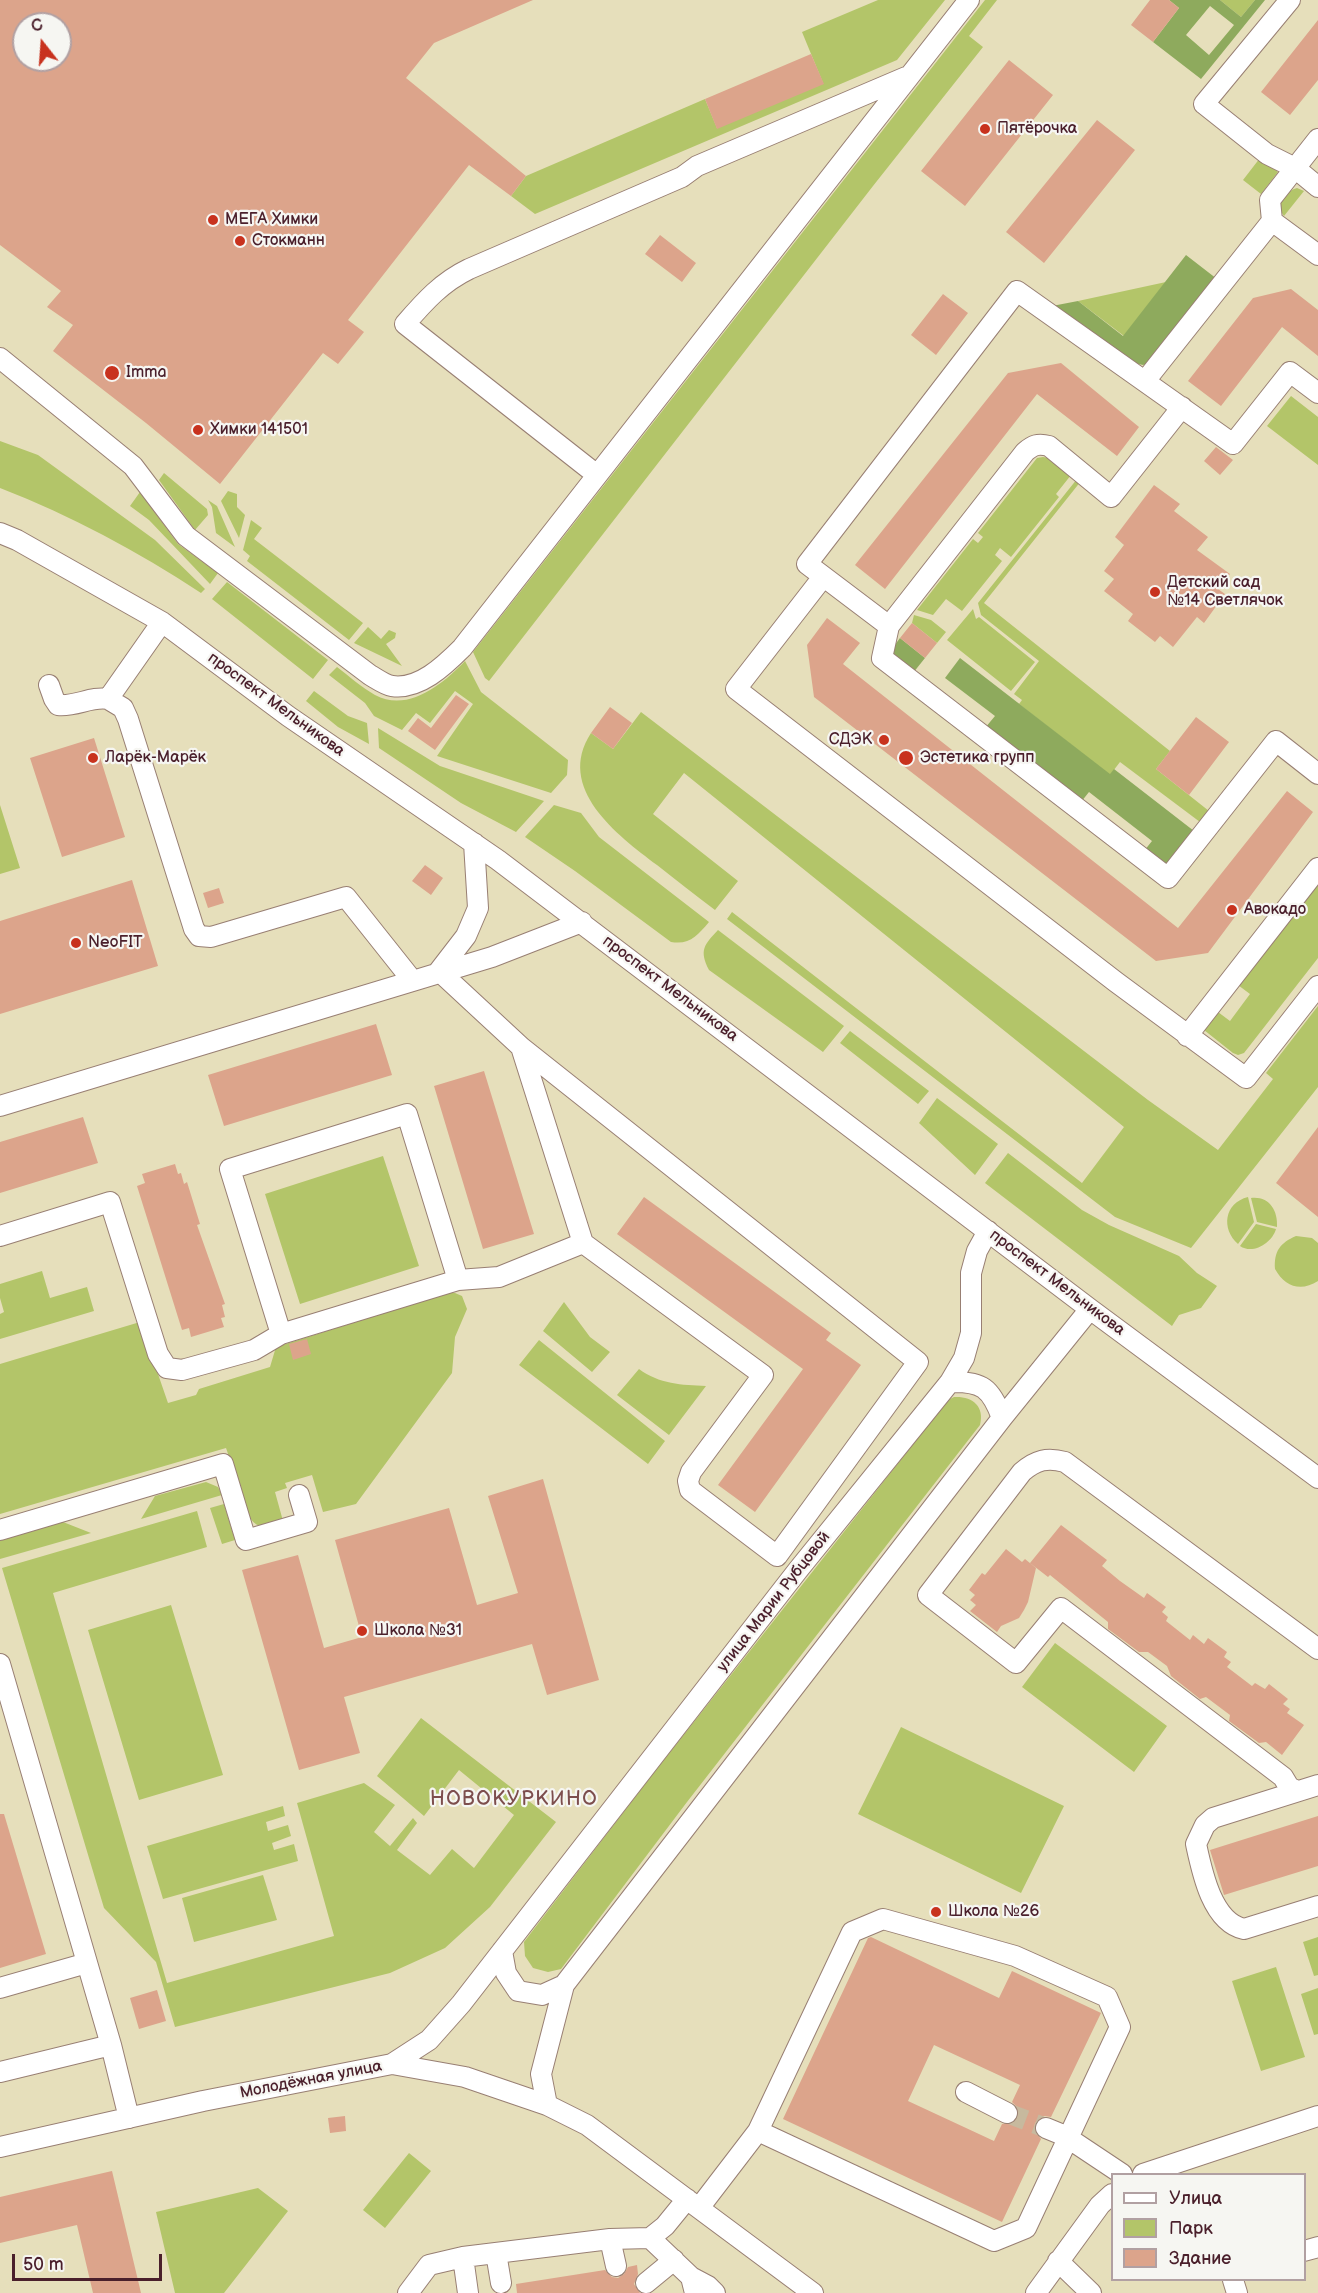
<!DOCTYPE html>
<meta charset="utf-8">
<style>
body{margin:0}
#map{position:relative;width:1318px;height:2293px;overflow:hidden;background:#e6dfbb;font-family:"Balsamiq Sans",sans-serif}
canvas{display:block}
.legend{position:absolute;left:1111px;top:2173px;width:195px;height:108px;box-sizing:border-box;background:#f6f6f2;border:2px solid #b1a0a2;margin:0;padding:8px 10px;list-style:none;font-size:18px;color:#4a1f2b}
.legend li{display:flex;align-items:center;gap:12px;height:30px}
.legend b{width:30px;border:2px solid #b1a0a2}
.north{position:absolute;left:12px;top:12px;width:60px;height:60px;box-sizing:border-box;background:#f6f6f2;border:2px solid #b1a0a2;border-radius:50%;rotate:343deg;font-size:16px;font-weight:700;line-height:24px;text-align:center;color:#4a1f2b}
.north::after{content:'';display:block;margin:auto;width:21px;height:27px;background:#c8321e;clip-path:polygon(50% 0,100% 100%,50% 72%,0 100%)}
.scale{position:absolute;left:12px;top:2254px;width:150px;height:27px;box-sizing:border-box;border:3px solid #4a1f2b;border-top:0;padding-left:8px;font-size:18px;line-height:21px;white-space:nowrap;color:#4a1f2b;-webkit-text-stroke:4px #f6f6f2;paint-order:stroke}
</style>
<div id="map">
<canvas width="1318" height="2293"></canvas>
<ul class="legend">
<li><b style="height:8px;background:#fff"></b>Улица</li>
<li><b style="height:16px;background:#b3c569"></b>Парк</li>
<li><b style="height:16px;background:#dca48b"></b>Здание</li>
</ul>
<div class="north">С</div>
<div class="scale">50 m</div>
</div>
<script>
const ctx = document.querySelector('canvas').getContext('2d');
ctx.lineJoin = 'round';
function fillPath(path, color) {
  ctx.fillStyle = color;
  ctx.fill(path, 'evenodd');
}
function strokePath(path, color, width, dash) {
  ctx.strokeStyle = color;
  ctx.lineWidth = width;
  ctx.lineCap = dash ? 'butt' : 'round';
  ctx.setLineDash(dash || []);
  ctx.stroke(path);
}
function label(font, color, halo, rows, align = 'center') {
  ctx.font = font + ' "Balsamiq Sans",sans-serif';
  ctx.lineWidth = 4.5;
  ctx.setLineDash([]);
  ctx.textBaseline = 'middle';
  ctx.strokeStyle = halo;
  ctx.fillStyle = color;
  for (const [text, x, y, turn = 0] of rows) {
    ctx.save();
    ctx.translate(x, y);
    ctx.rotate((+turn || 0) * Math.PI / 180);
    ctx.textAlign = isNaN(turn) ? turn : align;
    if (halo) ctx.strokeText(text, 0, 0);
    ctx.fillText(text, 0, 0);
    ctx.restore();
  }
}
const green = new Path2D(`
 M 878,0 L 945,0 L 897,60 L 535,214 L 511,196 L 526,176 L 705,99 L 717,128 L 823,83 L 802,32 Z
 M 985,0 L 997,0 L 969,36 L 983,47 L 873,186 L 489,681 L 485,678 L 473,652 Z
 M 1220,0 L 1255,0 L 1241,17 Z
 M 1260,158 L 1278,172 L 1261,194 L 1243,180 Z
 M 1297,188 L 1304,191 L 1284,216 L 1280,210 C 1279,199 1287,191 1297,188 Z
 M 1166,282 L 1124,336 L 1078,301 Z
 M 1291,396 L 1318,417 L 1318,465 L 1267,426 Z
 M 0,441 L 38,455 L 155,540 L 205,589 L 201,593 C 137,551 72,516 0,488 Z
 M 1043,457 L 1048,458 L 1071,475 L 1056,494 L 1059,497 L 1011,557 L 1000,548 L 995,555 L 1002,561 L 962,611 L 946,599 L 933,615 L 917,610 L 973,539 L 978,543 L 983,537 L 978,533 L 1037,458 Z
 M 164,473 L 207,509 L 208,515 L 195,530 L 159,480 Z
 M 1077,479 L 1081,481 L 984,603 L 1170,751 L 1156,769 L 1209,811 L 1200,822 L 1120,762 L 1110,775 L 1019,704 L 1022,700 L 1014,694 L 1039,661 L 981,615 L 978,603 Z
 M 228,491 L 237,494 L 237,507 L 245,515 L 239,538 L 221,501 Z
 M 140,492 L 178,544 L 218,573 L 210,584 L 149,520 L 130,506 Z
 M 208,500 L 217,506 L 235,547 L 216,533 L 212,507 Z
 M 251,520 L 262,528 L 254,539 L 363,623 L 349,640 L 247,561 L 250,556 L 243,550 Z
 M 227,582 L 328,660 L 313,679 L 212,599 Z
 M 973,609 L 976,619 L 979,617 L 1035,662 L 1011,691 L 947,640 Z
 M 914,615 L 931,620 L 946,632 L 937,643 L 912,623 Z
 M 368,627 L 381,639 L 389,630 L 396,633 L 395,638 L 386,644 L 402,666 L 354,643 Z
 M 465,661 L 481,692 L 568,760 L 567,775 L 551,793 L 437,756 L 473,704 L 455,691 L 430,723 L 416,713 L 402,730 L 374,716 L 365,703 L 329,675 L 337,667 C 349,676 361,687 375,695 C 408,713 443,684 465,661 Z
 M 314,691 L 348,716 L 367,723 L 369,744 L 338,727 L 306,701 Z
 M 641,712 L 1148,1100 L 1218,1150 L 1273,1079 L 1266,1073 L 1318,1006 L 1318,1087 L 1191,1248 L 1115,1217 L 727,919 L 732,912 L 1082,1183 L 1124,1127 L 684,773 L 653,814 L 738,881 L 715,910 C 695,895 676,880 657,865 C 617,835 555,788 591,733 L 613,749 Z
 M 378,728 L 440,766 L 544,801 L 516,832 L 461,803 L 379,748 Z
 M 0,805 L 20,868 L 0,874 Z
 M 554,805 L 581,813 L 599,837 L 709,922 C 697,936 690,945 671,942 L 575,871 L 525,837 Z
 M 1318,880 L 1318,958 L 1244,1053 L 1238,1055 L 1233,1053 L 1204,1030 L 1218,1012 L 1230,1021 L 1250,994 L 1238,985 Z
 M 718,930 L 844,1026 L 823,1052 L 709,970 C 699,950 704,945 718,930 Z
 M 850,1031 L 929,1091 L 918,1104 L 840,1043 Z
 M 937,1098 L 998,1144 L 975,1175 L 919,1123 Z
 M 1008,1153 L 1082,1210 L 1109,1225 L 1179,1256 L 1197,1273 L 1217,1286 L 1201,1308 L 1179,1315 L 1172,1326 L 985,1183 Z
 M 383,1156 L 419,1266 L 300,1304 L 265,1194 Z
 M 1248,1197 L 1254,1222 L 1238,1244 C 1221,1229 1224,1203 1248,1197 Z
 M 1251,1198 C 1269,1196 1278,1210 1277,1227 L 1257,1222 Z
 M 1256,1224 L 1276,1229 C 1272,1243 1253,1255 1240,1246 Z
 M 1296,1236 L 1312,1238 L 1318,1243 L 1318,1281 C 1301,1292 1285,1287 1275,1269 C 1274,1251 1280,1243 1296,1236 Z
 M 42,1271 L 50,1298 L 87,1287 L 94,1311 L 0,1339 L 0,1314 L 4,1312 L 0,1298 L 0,1284 Z
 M 448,1293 L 455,1293 L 462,1296 L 467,1309 L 455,1337 L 452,1373 L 356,1504 L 323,1512 L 312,1475 L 285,1483 L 287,1488 L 275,1492 L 283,1521 C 276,1523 267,1528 260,1526 C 241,1521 233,1466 226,1448 L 0,1514 L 0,1364 L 140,1322 L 168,1403 L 196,1395 L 199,1389 L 270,1367 L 276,1347 Z
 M 564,1302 L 590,1337 L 610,1352 L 592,1372 L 543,1331 Z
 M 539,1340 L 665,1441 L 648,1464 L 519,1365 Z
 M 639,1369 C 659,1384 682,1385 706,1386 L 669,1435 L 617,1395 Z
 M 954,1397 C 972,1396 985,1406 980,1425 L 687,1802 L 561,1969 L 548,1972 L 533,1968 L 525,1956 L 524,1942 L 652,1775 L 948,1400 Z
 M 206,1482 L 218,1487 L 222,1495 L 141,1519 L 155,1496 Z
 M 224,1504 L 235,1540 L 222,1544 L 210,1508 Z
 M 197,1511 L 207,1547 L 53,1593 L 167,1983 L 334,1936 L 297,1803 L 364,1783 L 395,1805 L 374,1832 L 390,1846 L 413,1818 L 417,1823 L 397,1850 L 430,1875 L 452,1849 L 474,1868 L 514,1815 L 459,1770 L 424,1816 L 377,1776 L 421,1718 L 556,1822 L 490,1907 L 445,1948 L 390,1973 L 175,2027 L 156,1962 L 104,1908 L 2,1568 Z
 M 63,1522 L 91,1533 L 0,1559 L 0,1540 Z
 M 171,1605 L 223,1775 L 139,1800 L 88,1630 Z
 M 1055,1643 L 1167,1726 L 1134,1772 L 1022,1687 Z
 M 901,1727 L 1064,1806 L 1021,1893 L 858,1814 Z
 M 283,1806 L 285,1816 L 266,1822 L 268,1831 L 288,1825 L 291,1836 L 272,1843 L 274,1850 L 294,1844 L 298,1861 L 163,1899 L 147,1846 Z
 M 263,1875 L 277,1920 L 194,1942 L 182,1898 Z
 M 1318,1937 L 1318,1975 L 1314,1976 L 1303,1942 Z
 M 1276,1967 L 1305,2057 L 1261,2071 L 1232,1981 Z
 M 1318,1988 L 1318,2034 L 1314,2035 L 1301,1994 Z
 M 409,2153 L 431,2171 L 385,2228 L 363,2210 Z
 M 258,2188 L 288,2211 L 224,2293 L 175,2293 L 156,2212 Z`);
const forest = new Path2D(`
 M 1169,0 L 1220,0 L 1241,17 L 1255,0 L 1265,0 L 1201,79 L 1153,42 L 1179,8 ZM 1210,6 L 1234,25 L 1209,55 L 1186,35 Z
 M 1186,255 L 1217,279 L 1149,363 L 1143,365 L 1134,363 L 1052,306 L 1078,301 L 1123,336 Z
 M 900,638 L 925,658 L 913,673 L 888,654 Z
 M 960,658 L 1110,774 L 1114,769 L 1194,831 L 1165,867 L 1144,851 L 1152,841 L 1089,792 L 1081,802 L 985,728 L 995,716 L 945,678 Z`);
const building = new Path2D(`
 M 0,0 L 533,0 L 434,43 L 406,78 L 526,176 L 511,196 L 469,165 L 348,320 L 364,332 L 338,364 L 323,353 L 220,484 L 146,423 L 53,351 L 73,325 L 47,307 L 61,291 L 0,245 ZM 24,24 L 60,24 L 60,60 L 24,60 Z
 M 1150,0 L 1169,0 L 1179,8 L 1153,42 L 1131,25 Z
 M 1318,20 L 1318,80 L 1290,115 L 1261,92 Z
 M 811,54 L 824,84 L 717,129 L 705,99 Z
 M 1009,60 L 1053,95 L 965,206 L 921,171 Z
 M 1097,120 L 1135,150 L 1044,263 L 1006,232 Z
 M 660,235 L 696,263 L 682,282 L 645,254 Z
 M 1291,289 L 1318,310 L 1318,356 L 1282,327 L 1221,406 L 1188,381 L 1253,298 Z
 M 943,294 L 968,313 L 936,355 L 911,335 Z
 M 1061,363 L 1139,427 L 1117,456 L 1037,394 L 885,589 L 855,565 L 1008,373 Z
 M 1216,447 L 1233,460 L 1220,475 L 1204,461 Z
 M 1154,485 L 1180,504 L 1174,511 L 1208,537 L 1197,550 L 1230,574 L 1218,589 L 1225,594 L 1204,623 L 1197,617 L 1173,647 L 1160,636 L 1155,642 L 1128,621 L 1133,614 L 1104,591 L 1114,579 L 1104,571 L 1124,545 L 1115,537 Z
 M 827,618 L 860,643 L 843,664 L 1178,928 L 1287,791 L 1313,812 L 1208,953 L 1156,961 L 814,697 L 807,645 Z
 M 912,623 L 937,643 L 925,658 L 900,638 Z
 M 456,695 L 469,704 L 435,750 L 408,731 L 418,718 L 431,728 Z
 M 610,707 L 632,723 L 613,749 L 591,733 Z
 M 1196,717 L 1229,742 L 1189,795 L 1156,769 Z
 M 94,738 L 125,837 L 62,857 L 30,758 Z
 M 425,865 L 443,878 L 431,895 L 412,881 Z
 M 132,880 L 158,966 L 0,1014 L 0,921 Z
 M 219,888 L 224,903 L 208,908 L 203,893 Z
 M 376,1024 L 392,1075 L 224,1126 L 208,1075 Z
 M 484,1071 L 534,1234 L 483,1249 L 434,1086 Z
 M 83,1117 L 98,1163 L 0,1193 L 0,1142 Z
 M 1318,1127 L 1318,1217 L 1276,1183 Z
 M 175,1164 L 178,1174 L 181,1173 L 184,1184 L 187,1182 L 200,1224 L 197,1225 L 225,1304 L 222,1305 L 225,1317 L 221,1318 L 224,1327 L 191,1337 L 189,1328 L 182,1330 L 137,1186 L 145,1183 L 142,1174 Z
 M 644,1197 L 831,1333 L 826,1340 L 861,1365 L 755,1512 L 718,1485 L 803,1369 L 617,1234 Z
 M 307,1339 L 311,1354 L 293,1360 L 289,1344 Z
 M 543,1479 L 599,1680 L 547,1695 L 532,1644 L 344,1697 L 360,1753 L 299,1770 L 242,1570 L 298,1555 L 324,1648 L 362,1637 L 335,1540 L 449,1508 L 477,1605 L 518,1593 L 488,1496 Z
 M 1061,1525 L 1107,1560 L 1102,1566 L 1120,1581 L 1144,1598 L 1147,1593 L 1166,1607 L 1162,1612 L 1168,1617 L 1166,1621 L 1190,1640 L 1193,1635 L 1204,1644 L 1208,1638 L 1227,1652 L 1224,1657 L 1231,1662 L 1227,1667 L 1252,1686 L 1255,1683 L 1265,1689 L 1269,1684 L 1288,1699 L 1283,1704 L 1290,1709 L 1287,1713 L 1304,1725 L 1282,1755 L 1266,1742 L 1259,1743 L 1229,1721 L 1230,1715 L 1206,1697 L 1200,1699 L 1171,1676 L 1167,1666 L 1148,1652 L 1139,1652 L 1108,1629 L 1108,1622 L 1050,1575 L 1048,1577 L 1030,1563 Z
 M 1006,1549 L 1022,1562 L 1025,1559 L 1036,1568 L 1028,1602 L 1024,1610 L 1019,1618 L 1001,1626 L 997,1632 L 970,1611 L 976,1605 L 970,1600 L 975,1595 L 969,1590 L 982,1573 L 985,1575 Z
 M 0,1814 L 4,1814 L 46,1954 L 0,1968 Z
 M 1318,1816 L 1318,1866 L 1224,1895 L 1210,1850 Z
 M 871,1937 L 999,1998 L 1012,1971 L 1101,2013 L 1051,2117 L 1044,2116 L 1035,2123 L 1034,2130 L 1041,2139 L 1002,2222 L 783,2119 L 868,1938 ZM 934,2045 L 1020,2085 L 1012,2102 L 1017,2107 L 1018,2118 L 1013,2123 L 1002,2124 L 994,2141 L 908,2101 Z
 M 157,1990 L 166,2021 L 139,2029 L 130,1998 Z
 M 345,2116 L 346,2131 L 330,2133 L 328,2118 Z
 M 112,2171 L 141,2293 L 93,2293 L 77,2225 L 0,2243 L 0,2197 Z
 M 637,2265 L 638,2274 L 634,2284 L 640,2293 L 517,2293 L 516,2284 L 605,2270 L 612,2277 L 618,2278 L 624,2274 L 628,2267 Z`);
const minorTunnel = new Path2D(`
 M 1007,2113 L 1046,2128`);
const minor = new Path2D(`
 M 1290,0 L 1204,104 L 1267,154 L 1295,168 L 1318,187
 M 1272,221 L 1318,255
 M 0,358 L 133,466 L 186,536 L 370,675 C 377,679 385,685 392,686 C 419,690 444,666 462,648 L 969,0
 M 1145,381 L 1272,221 L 1270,200 L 1318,139
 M 1318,393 L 1290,372 L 1233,444 L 1017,291 L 807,564 L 889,626 L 882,658 L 1168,878 L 1276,741 L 1318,774
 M 597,475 L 405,324 C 425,301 442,282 469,269 L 682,177 L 697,166 L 906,77
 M 0,533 L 17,540 L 162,622 L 288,716 L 498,860 L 1090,1309 L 1318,1478
 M 823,577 L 736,689 L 1116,982 L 1246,1078 L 1318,986
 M 889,626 L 1025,452 C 1033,445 1038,443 1049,446 L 1111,497 L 1182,407
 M 49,685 L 54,699 L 58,705 C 76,707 91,696 108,699 L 162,622
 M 108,699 L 123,708 L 128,719 L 194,929 L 199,936 L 211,937 L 346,897 L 412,980
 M 474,843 L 478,908 L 466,936 L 439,971 L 521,1047 L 583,1243 L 763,1375 L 691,1472 L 688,1481 L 690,1490 L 777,1556 L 918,1362 L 521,1047
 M 1187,1036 L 1318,868
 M 0,1106 L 492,957 L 582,922
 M 0,1236 L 110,1202 L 158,1354 L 167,1368 L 182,1370 L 254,1350 L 281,1334 L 458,1280 L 499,1277 L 583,1243
 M 281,1334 L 230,1169 L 407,1114 L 458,1280
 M 950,1382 C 982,1381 991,1388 1002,1418
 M 0,1530 L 223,1464 L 246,1540 L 307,1522 L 299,1495
 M 0,1664 L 111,2045 L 129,2118
 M 1318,1785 L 1213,1818 L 1205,1825 L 1196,1844 C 1202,1872 1212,1922 1244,1929 L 1318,1906
 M 1297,1791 L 1289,1787 L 1283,1777 L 1061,1608 L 1016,1663 L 928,1595 L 1022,1472 C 1036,1460 1047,1457 1065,1462 L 1318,1649
 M 502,1951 L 506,1973 L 518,1991 L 542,1995 L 564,1985
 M 0,1988 L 87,1963
 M 392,2064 L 429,2040 L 461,2004 L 798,1570 L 950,1382 L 964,1358 L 971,1333 L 971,1273 L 977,1251 L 988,1231
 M 0,2072 L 111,2045
 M 966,2092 L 1007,2113
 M 547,2105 L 541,2074 L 564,1985 L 1002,1418 L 1090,1309
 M 1046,2128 L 1068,2137
 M 1068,2138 L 1122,2174
 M 0,2147 L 203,2101 L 392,2064 L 465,2077 L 547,2105 L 587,2125 L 813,2293
 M 1143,2174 L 1318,2116
 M 699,2208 L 758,2131 L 852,1932 L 883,1919 L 1015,1956 L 1107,1997 L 1120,2027 L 1026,2228 L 994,2241 L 758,2131
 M 650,2238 L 665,2226 L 687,2199
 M 610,2239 L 616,2266
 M 1304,2251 L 1318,2247
 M 496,2253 L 501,2283
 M 463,2257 L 468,2293
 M 1058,2261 L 1091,2293
 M 691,2277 L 708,2286 L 715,2293
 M 1233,2280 L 1237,2293
 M 646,2283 L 674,2260
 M 408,2293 L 429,2265 L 463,2257 L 610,2239 L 650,2238 L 691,2277 L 695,2293
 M 1036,2293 L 1100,2205 L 1112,2194`);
const markers = [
 [985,129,6,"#c8321e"],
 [213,220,6,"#c8321e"],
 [240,241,6,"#c8321e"],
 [112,373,8,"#c8321e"],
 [198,430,6,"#c8321e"],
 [1155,592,6,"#c8321e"],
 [884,740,6,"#c8321e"],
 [93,758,6,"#c8321e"],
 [906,758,8,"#c8321e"],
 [1232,910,6,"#c8321e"],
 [76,943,6,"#c8321e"],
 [362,1631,6,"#c8321e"],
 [936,1912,6,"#c8321e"]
];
const poiNames = [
 ["Пятёрочка",997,129],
 ["МЕГА Химки",225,220],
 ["Стокманн",252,241],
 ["Imma",126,373],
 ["Химки 141501",210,430],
 ["Детский сад",1167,583],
 ["№14 Светлячок",1167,601],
 ["СДЭК",872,740,"right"],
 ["Ларёк-Марёк",105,758],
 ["Эстетика групп",920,758],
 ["Авокадо",1244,910],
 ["NeoFIT",88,943],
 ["Школа №31",374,1631],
 ["Школа №26",948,1912]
];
const streetNames = [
 ["проспект Мельникова",276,705,36],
 ["проспект Мельникова",670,989,37],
 ["проспект Мельникова",1057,1283,37],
 ["улица Марии Рубцовой",774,1602,-52],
 ["Молодёжная улица",311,2080,-11]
];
const quarterNames = [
 ["НОВОКУРКИНО",514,1800]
];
fillPath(green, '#b3c569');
fillPath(forest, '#8eaa5d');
fillPath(building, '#dca48b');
strokePath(minorTunnel, '#c7b99e', 20, [20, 10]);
strokePath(minor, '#987f73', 22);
strokePath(minor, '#fff', 20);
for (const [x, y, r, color] of markers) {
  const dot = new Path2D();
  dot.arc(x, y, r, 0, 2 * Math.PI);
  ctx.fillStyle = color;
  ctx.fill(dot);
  strokePath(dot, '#f6f6f2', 2);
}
label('16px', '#4a1f2b', '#f6f6f2', poiNames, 'left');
label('16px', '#4a1f2b', '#f6f6f2', streetNames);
ctx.letterSpacing = '1.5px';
label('20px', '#7d4e4d', '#f6f6f2', quarterNames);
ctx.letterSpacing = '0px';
</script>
